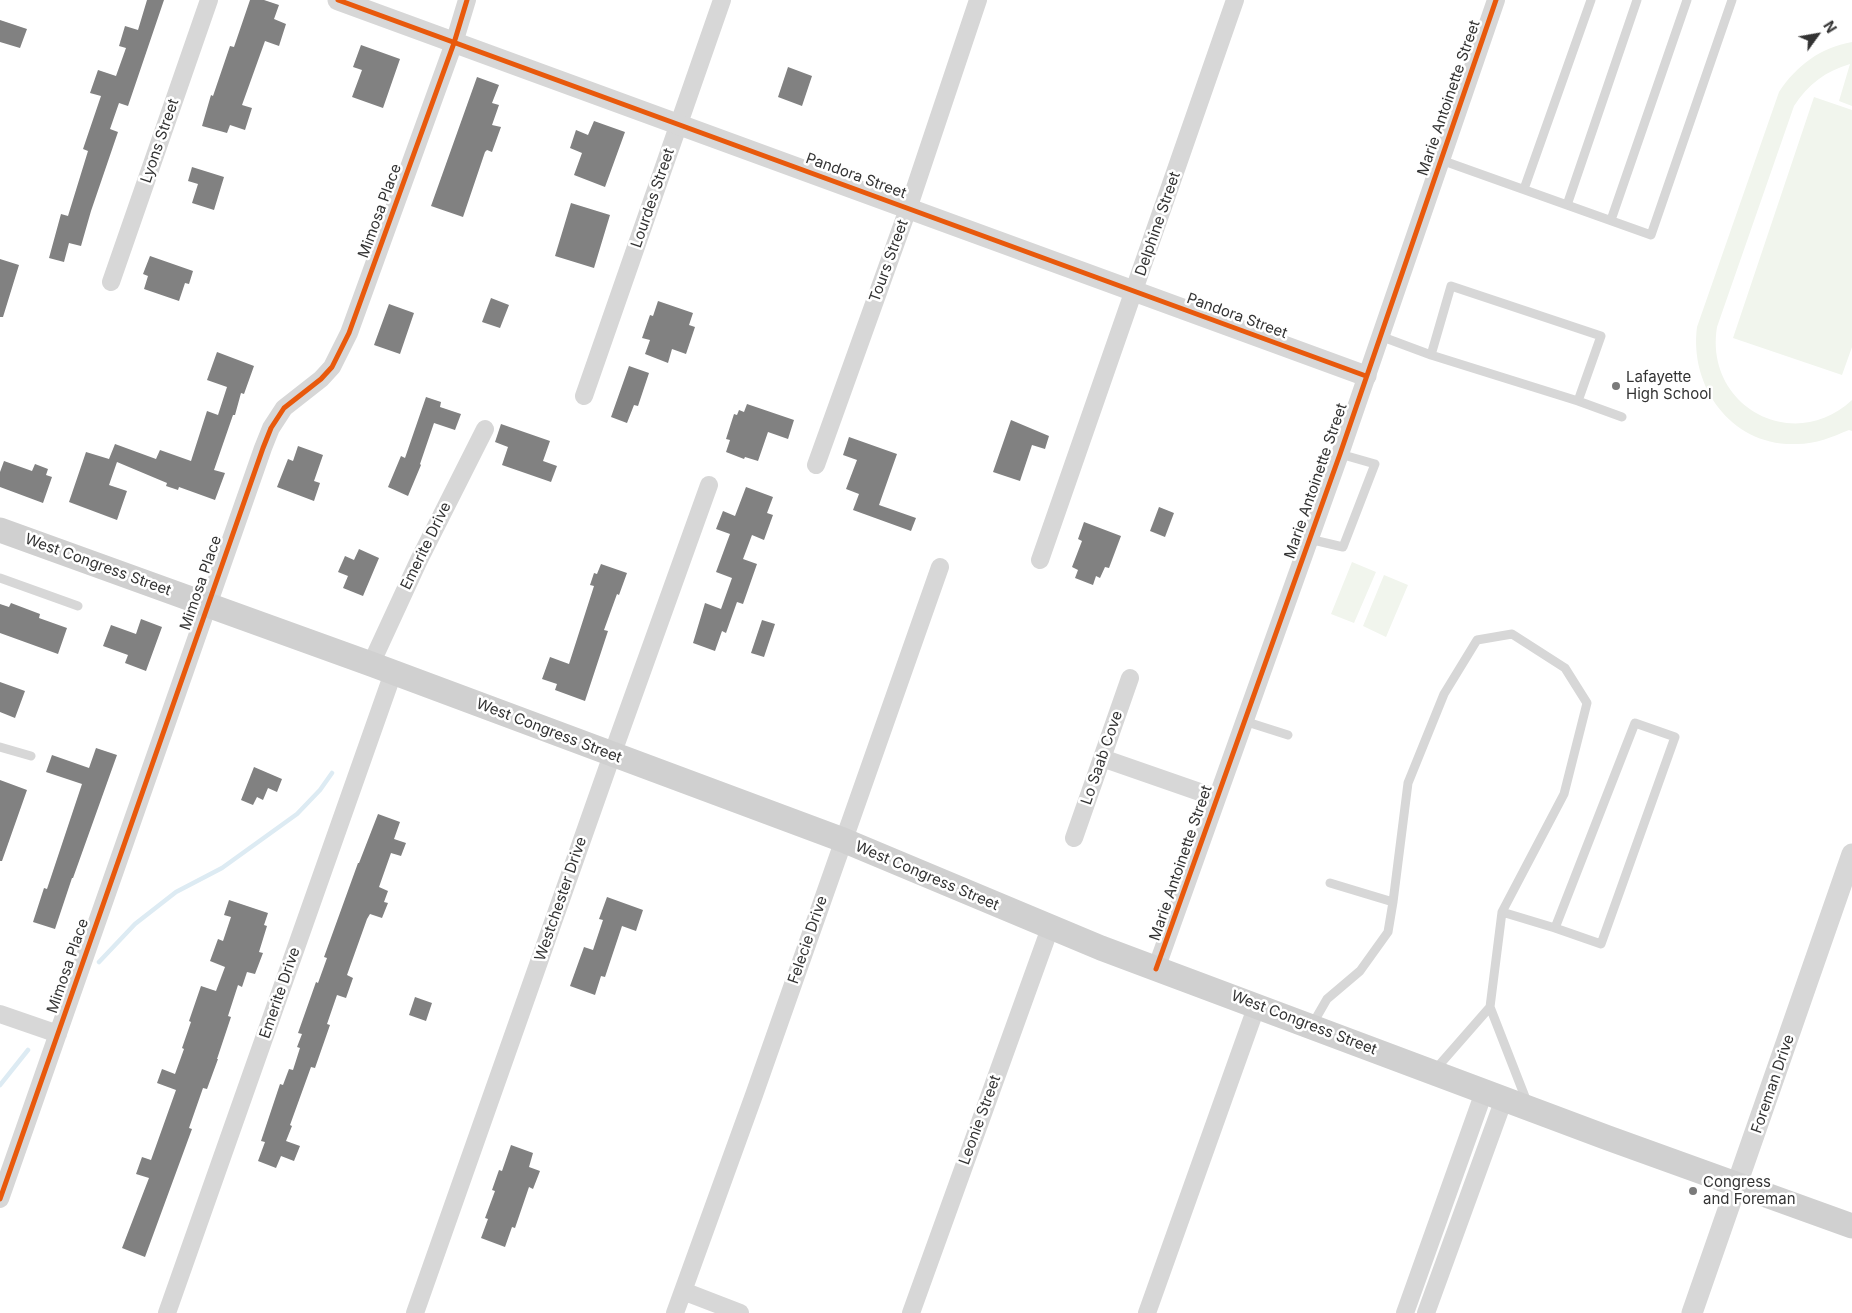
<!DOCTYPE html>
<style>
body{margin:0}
#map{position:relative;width:1852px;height:1313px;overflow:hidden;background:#fff;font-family:Inter,sans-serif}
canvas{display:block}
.north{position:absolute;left:1792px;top:10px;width:50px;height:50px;-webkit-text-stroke:4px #fff;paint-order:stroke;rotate:58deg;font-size:14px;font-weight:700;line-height:20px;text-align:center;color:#333}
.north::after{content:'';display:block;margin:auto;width:18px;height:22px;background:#333;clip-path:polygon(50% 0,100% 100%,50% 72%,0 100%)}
</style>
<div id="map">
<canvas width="1852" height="1313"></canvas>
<div class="north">N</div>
</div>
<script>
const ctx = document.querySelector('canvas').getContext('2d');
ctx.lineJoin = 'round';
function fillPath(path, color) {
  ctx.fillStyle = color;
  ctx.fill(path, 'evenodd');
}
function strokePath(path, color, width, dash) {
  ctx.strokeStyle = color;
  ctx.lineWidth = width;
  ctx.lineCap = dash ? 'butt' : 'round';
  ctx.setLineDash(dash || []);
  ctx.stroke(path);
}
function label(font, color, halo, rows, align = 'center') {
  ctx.font = font + ' Inter,sans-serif';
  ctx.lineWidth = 5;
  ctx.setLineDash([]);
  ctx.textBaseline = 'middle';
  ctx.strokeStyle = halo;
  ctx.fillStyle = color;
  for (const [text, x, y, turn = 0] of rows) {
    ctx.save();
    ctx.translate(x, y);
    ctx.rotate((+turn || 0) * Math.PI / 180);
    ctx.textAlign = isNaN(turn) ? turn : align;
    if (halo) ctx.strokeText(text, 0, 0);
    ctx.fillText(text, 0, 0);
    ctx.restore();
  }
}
const green = new Path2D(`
 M 1852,42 L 1852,106 L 1839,101 L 1850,64 C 1826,71 1808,84 1794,106 L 1717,327 C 1704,406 1793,455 1852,400 L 1852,431 L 1849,430 C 1832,437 1816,444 1797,444 C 1733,447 1689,388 1697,327 L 1779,92 C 1797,65 1820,48 1852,42 Z
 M 1814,97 L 1852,110 L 1852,347 L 1842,375 L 1733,338 Z
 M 1352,562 L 1376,572 L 1354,623 L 1331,614 Z
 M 1384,575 L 1408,585 L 1386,637 L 1363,626 Z`);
const stream = new Path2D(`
 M 99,962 L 135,924 L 176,892 L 222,868 L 297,814 L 320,790 L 332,773
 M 0,1085 L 28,1050`);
const building = new Path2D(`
 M 147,0 L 164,0 L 128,106 L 119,103 L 110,129 L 118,132 L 91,211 L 81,246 L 69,243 L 64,262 L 49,258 L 61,214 L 68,216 L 88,151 L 83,149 L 101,96 L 90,93 L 98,70 L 116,76 L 126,48 L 119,46 L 125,26 L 138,30 Z
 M 250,0 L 264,0 L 279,5 L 274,19 L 286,24 L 279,46 L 265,41 L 242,105 L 252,108 L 245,130 L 230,125 L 227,133 L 202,126 L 211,95 L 213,96 L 230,46 L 234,47 Z
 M 0,20 L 27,29 L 20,48 L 0,42 Z
 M 361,45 L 400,59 L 383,108 L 352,97 L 362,70 L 353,67 Z
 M 788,67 L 812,76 L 802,106 L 778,97 Z
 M 477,77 L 499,85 L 492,103 L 499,105 L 492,125 L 501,127 L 492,152 L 487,150 L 485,152 L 463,217 L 431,206 Z
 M 594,121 L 625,132 L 605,187 L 574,175 L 582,153 L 570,148 L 576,130 L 588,135 Z
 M 192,167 L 224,177 L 214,210 L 192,203 L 198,184 L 188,181 Z
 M 571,203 L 610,215 L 594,268 L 555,256 Z
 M 150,256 L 193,271 L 189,284 L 185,283 L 179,301 L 144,289 L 148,276 L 143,274 Z
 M 0,259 L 19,265 L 3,317 L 0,317 Z
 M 491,298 L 509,305 L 500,328 L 482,322 Z
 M 658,301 L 693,313 L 689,325 L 695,327 L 686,354 L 672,349 L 668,363 L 645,354 L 650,340 L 642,338 L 650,315 L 653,316 Z
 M 389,304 L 414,313 L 400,354 L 374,345 Z
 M 217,352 L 254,366 L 244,394 L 241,393 L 235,415 L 233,415 L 214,470 L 225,473 L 215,500 L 179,487 L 178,490 L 166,486 L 167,483 L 117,462 L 109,485 L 127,491 L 117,520 L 69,502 L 86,452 L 109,459 L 115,444 L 156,459 L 160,450 L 191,461 L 207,411 L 218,415 L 227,387 L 207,380 Z
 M 629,366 L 649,373 L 638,406 L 634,405 L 627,423 L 611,417 Z
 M 426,397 L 441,402 L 440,407 L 461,414 L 455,430 L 434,423 L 420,464 L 421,465 L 408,496 L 388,487 L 401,456 L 405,458 Z
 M 747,404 L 794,420 L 788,439 L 768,432 L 758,461 L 745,457 L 744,459 L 726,452 L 730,440 L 726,439 L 734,414 L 737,415 L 739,410 L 744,412 Z
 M 1011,420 L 1049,436 L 1045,449 L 1032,445 L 1020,481 L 993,472 Z
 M 501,424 L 550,441 L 543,461 L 557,466 L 551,482 L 502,465 L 508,447 L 495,442 Z
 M 849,437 L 897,454 L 879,505 L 916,518 L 911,531 L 853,510 L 859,494 L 846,489 L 857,460 L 843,455 Z
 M 298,446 L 323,455 L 314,481 L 320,483 L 314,501 L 277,487 L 288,459 L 293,461 Z
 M 4,461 L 32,471 L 35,464 L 48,469 L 46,475 L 52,477 L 43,503 L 0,487 L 0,472 Z
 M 746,487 L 773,497 L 767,513 L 773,515 L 764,540 L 752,535 L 743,559 L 757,564 L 743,604 L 737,602 L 726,633 L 722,631 L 715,651 L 693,643 L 705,603 L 721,609 L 732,578 L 716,572 L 730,534 L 716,529 L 723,511 L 735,516 Z
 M 1159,507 L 1174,513 L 1165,537 L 1150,531 Z
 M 1084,522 L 1121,536 L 1109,568 L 1105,567 L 1100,578 L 1096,576 L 1093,585 L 1075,578 L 1078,570 L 1072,567 L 1082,541 L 1078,539 Z
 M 359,549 L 379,558 L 363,596 L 343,588 L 348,576 L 338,572 L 345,556 L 354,560 Z
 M 601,564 L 627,573 L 619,595 L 617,594 L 604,630 L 608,631 L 585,701 L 555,690 L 557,684 L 542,679 L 550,657 L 569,664 L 594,586 L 590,585 L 594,573 L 597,574 Z
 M 11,603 L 40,614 L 39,618 L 67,628 L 58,654 L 0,633 L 0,604 L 9,607 Z
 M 141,619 L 162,627 L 146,671 L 125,663 L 128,655 L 103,646 L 111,625 L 136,634 Z
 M 762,620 L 775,624 L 764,657 L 751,653 Z
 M 0,682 L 25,691 L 15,718 L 0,712 Z
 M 96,748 L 117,755 L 73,878 L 72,878 L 55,929 L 33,922 L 44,888 L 47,889 L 82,784 L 46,772 L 52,755 L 89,768 Z
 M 254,767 L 282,779 L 277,792 L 268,788 L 263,800 L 257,797 L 253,805 L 241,800 Z
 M 0,780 L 27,790 L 2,861 L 0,861 Z
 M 378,814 L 400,822 L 394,839 L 406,843 L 401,856 L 391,853 L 379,887 L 388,891 L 384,902 L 388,903 L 382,918 L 370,914 L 367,919 L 347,975 L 353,978 L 346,998 L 337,995 L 327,1024 L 330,1025 L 315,1068 L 311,1067 L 290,1125 L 292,1126 L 286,1141 L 300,1146 L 294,1161 L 281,1156 L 276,1168 L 258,1161 L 265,1142 L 261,1141 L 280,1084 L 283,1085 L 289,1069 L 293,1070 L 300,1048 L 297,1047 L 302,1034 L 298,1033 L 316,982 L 318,983 L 327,958 L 324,957 L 358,863 L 359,863 Z
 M 607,897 L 643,910 L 636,931 L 622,926 L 605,977 L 601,976 L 595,995 L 570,986 L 584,947 L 593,950 L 603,920 L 599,919 Z
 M 229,900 L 268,913 L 264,925 L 267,926 L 259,952 L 263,953 L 255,974 L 247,972 L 242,987 L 238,985 L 228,1016 L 231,1017 L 217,1059 L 218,1059 L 207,1089 L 203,1088 L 189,1128 L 192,1129 L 145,1257 L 122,1248 L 149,1178 L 136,1174 L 142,1157 L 151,1160 L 176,1090 L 157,1083 L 162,1069 L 175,1074 L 184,1049 L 182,1048 L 191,1022 L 189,1021 L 201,986 L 216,991 L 225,967 L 210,961 L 218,939 L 223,941 L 231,917 L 224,915 Z
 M 415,997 L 432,1003 L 426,1021 L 409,1015 Z
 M 511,1145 L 533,1153 L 529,1167 L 540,1171 L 533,1189 L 529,1187 L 515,1228 L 512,1227 L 505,1247 L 481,1238 L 488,1219 L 485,1218 L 495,1191 L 492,1190 L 499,1170 L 502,1171 Z`);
const service = new Path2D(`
 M 1441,160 L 1651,235 L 1732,0
 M 1524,189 L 1591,0
 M 1567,205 L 1637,0
 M 1611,220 L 1687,0
 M 1380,336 L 1431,355 L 1451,286 L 1601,336 L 1578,401 L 1622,417
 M 1431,355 L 1578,401
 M 1309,539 L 1343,547 L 1375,464 L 1340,454
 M 0,578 L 78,606
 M 1244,721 L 1288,735
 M 1635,723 L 1675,737 L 1601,944 L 1555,928 Z
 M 0,747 L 31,756
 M 1393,902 L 1408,783 L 1444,694 L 1477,640 L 1512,634 L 1565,668 L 1587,703 L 1564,794 L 1502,912 L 1490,1007 L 1527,1102
 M 1502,912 L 1555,928
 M 1312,1025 L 1327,999 L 1360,971 L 1388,932 L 1393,902 L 1330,883
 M 1434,1071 L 1490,1007`);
const minor = new Path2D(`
 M 111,282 L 209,0
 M 584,396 L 722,0
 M 816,465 L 908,209 L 978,0
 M 1040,560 L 1235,0
 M 371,664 L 419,560 L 485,429
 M 1102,758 L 1217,798
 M 1074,838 L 1130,678
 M 1156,969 L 1340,454 L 1496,0
 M 0,1014 L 58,1034
 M 0,1199 L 263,448 L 271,428 L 284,408 L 321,379 L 332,367 L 349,333 L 454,43 L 467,0
 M 683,1291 L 740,1313
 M 167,1313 L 393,673
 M 415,1313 L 612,755 L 709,485
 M 675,1313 L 754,1095 L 940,567
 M 911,1313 L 1050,928
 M 1147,1313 L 1257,1005
 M 1405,1313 L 1484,1092
 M 1426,1313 L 1504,1099`);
const tertiary = new Path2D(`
 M 338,0 L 1366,376
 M 1692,1313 L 1852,854`);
const secondary = new Path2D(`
 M 0,530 L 371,664 L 843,840 L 1101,948 L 1608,1138 L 1852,1226`);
const cycleway = new Path2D(`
 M 338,0 L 1366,376
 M 1156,969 L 1340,454 L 1496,0
 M 0,1199 L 263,448 L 271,428 L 284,408 L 321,379 L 332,367 L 349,333 L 454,43 L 467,0`);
const markers = [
 [1616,386,5,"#7a7a7a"],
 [1693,1191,5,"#7a7a7a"]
];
const streetNames = [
 ["Marie Antoinette Street",1449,98,-71],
 ["Lyons Street",160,141,-71],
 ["Pandora Street",856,176,20],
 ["Lourdes Street",653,198,-71],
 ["Mimosa Place",380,211,-70],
 ["Delphine Street",1158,224,-71],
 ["Tours Street",889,261,-70],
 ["Pandora Street",1237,316,20],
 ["Marie Antoinette Street",1316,481,-71],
 ["Emerite Drive",426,546,-64],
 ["West Congress Street",98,565,20],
 ["Mimosa Place",201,583,-71],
 ["West Congress Street",549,731,21],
 ["Lo Saab Cove",1102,758,-71],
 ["Marie Antoinette Street",1181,863,-71],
 ["West Congress Street",927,876,23],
 ["Westchester Drive",561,899,-71],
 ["Felecie Drive",808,940,-71],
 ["Mimosa Place",68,966,-71],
 ["Emerite Drive",280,993,-71],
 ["West Congress Street",1304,1023,21],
 ["Foreman Drive",1773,1084,-71],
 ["Leonie Street",980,1120,-70]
];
const poiNames = [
 ["Lafayette",1626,377],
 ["High School",1626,394],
 ["Congress",1703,1182],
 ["and Foreman",1703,1199]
];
fillPath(green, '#f1f5ed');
strokePath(stream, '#ddebf3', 4.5);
fillPath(building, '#818181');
strokePath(service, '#d7d7d7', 9);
strokePath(minor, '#d7d7d7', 18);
strokePath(tertiary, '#d7d7d7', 21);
strokePath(secondary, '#d0d0d0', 25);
strokePath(cycleway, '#e8590c', 5);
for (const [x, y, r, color] of markers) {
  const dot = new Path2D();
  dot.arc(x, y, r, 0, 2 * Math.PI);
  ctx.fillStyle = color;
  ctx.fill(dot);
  strokePath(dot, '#fff', 2);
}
label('15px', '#333', '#fff', streetNames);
label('15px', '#333', '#fff', poiNames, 'left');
</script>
